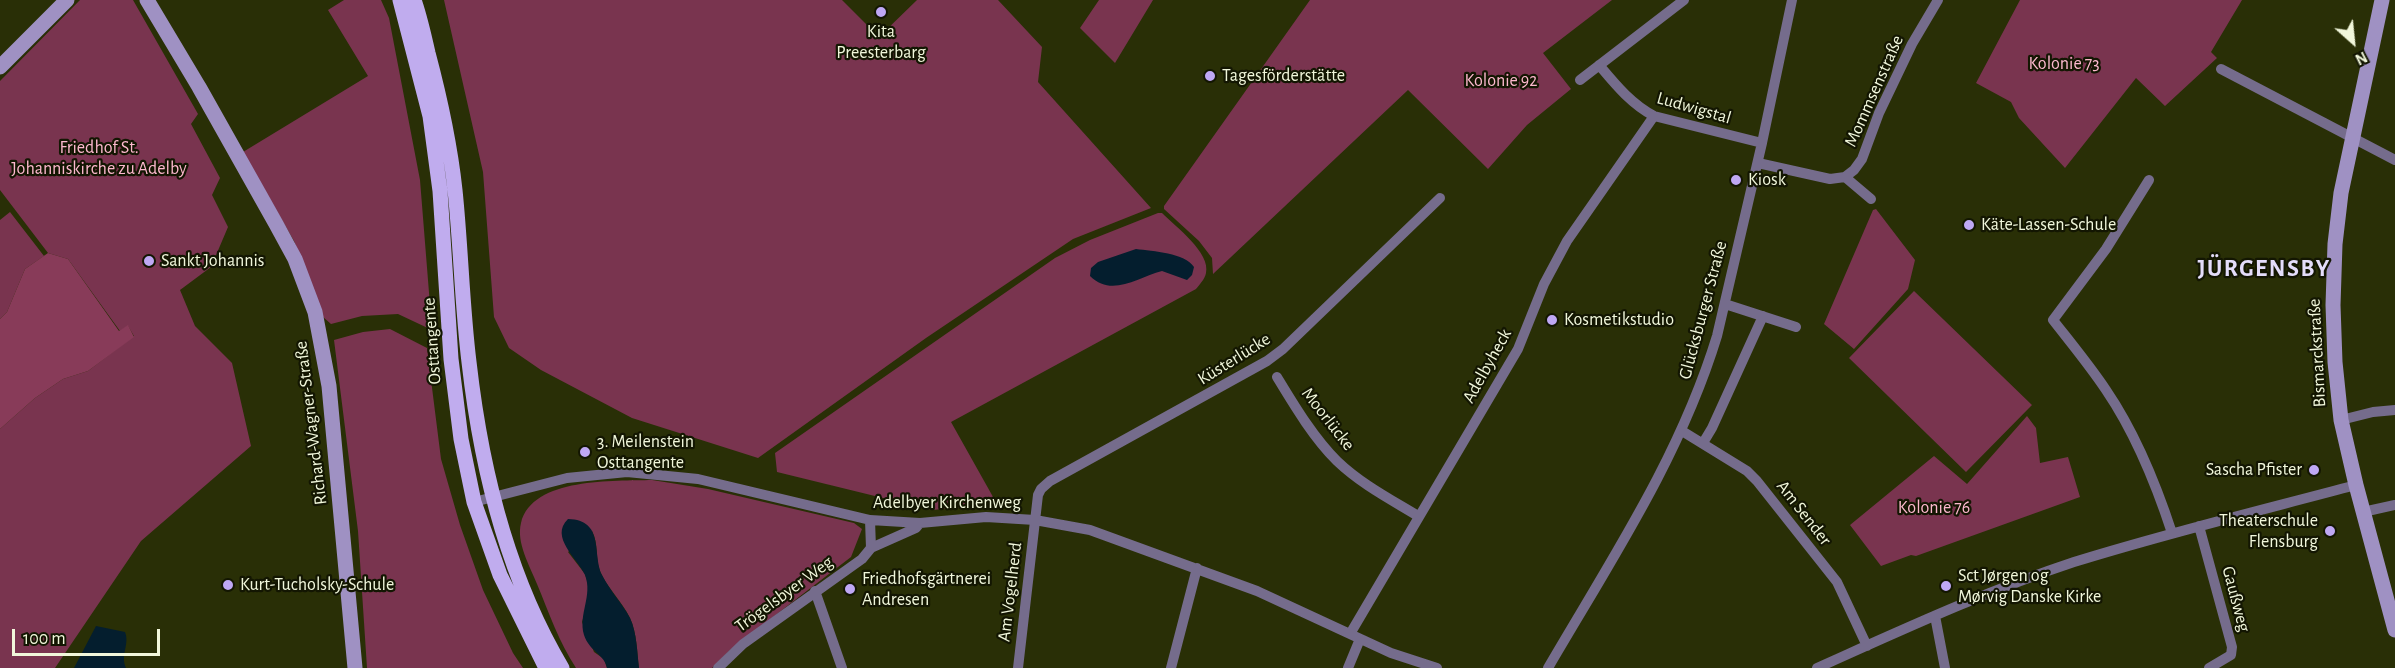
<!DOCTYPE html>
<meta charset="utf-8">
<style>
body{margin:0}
#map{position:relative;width:2395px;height:668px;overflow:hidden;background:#292f06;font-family:"Alegreya Sans",sans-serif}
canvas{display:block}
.north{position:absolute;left:2323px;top:12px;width:60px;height:60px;-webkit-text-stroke:4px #131602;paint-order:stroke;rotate:153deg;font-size:16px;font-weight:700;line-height:24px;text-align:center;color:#f1f7db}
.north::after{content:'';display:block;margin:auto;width:21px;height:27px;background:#f1f7db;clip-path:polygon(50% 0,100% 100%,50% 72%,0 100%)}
.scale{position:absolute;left:12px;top:629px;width:148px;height:27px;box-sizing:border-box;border:3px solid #f1f7db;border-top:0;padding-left:8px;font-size:18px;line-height:21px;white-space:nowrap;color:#f1f7db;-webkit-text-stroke:4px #131602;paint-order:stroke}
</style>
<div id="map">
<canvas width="2395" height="668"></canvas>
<div class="north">N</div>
<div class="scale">100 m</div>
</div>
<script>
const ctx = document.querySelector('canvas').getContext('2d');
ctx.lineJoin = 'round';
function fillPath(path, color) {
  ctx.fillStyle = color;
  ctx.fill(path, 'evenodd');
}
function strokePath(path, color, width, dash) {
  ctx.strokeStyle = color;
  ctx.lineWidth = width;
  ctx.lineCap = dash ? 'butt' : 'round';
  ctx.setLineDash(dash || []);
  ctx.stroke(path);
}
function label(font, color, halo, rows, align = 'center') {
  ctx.font = font + ' "Alegreya Sans",sans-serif';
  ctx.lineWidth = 4.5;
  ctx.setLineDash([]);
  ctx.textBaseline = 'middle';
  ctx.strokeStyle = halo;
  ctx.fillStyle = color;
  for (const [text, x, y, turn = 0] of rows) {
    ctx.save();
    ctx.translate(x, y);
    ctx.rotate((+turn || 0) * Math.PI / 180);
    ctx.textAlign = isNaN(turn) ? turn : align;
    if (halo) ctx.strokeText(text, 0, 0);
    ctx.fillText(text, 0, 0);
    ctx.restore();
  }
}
const green = new Path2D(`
 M 80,0 L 133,0 L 198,114 L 191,124 L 220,178 L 212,195 L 228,227 L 211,267 L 180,290 L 195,326 L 232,363 L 251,446 L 141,541 L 55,668 L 0,668 L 0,429 L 35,398 L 63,379 L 88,371 L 134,336 L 128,326 L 120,331 L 68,259 L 48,253 L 0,190 L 0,81 Z
 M 344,0 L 381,0 L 389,18 L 420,180 L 432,330 L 398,314 L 362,316 L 331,324 L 323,317 L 294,241 L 243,152 L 368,76 L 328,10 Z
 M 444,0 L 842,0 L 879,37 L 917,0 L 998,0 L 1042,47 L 1038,82 L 1151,208 L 1073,239 L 926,338 L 758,458 L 632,418 L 541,370 L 509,348 L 494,317 L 483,172 Z
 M 1099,0 L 1153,0 L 1115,63 L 1080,28 Z
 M 1310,0 L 1612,0 L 1543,53 L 1571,89 L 1527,125 L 1488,169 L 1408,90 L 1213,274 L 1212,258 L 1199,241 L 1164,209 L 1164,206 Z
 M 2020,0 L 2242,0 L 2211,52 L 2217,58 L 2165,106 L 2136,78 L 2065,168 L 2019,118 L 2011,102 L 1976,83 Z
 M 1876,209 L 1915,260 L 1908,289 L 1854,349 L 1824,324 L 1873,210 Z
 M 10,212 L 44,256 L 25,269 L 7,312 L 0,319 L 0,220 Z
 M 1158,213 L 1162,213 C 1176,227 1211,253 1206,273 C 1205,279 1199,285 1196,289 L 951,422 L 997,504 L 932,510 L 777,472 L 775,453 L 1055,258 L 1090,240 Z
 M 1914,291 L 2032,405 L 1966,472 L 1849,358 Z
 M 390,329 L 427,348 L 441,459 L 460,525 L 483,590 L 513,653 L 523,668 L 367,668 L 358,531 L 334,340 L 363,332 Z
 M 2027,416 L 2036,428 L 2040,463 L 2068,457 L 2080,497 L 1916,556 L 1911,555 L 1881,566 L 1850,525 L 1934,456 L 1967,484 Z
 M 652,480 L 708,489 L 854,523 L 862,529 L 851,557 L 730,650 L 712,668 L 639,668 C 637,652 637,633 630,618 C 622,601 607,588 600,571 C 595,558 599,544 592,531 L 568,552 L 585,574 L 589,587 L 588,602 L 582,622 L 594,652 L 604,659 L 607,668 L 576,668 C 559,642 549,613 537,584 C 530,566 516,543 521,523 C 532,477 615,481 652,480 Z`);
const forest = new Path2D(`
 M 48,253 L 68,259 L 119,331 L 128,325 L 134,337 L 88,371 L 63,379 L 35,398 L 0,429 L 0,319 L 7,312 L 25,269 Z`);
const water = new Path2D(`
 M 1136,249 C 1153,251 1185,253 1194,267 L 1192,275 L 1187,280 L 1162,271 C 1138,277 1112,298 1090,276 L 1091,268 L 1098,262 Z
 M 568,519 C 605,520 592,554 602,575 C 610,591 622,603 630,618 C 637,633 637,652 639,668 L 607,668 C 605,655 589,651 584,635 C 578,614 593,596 585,575 C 578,559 549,537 568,519 Z
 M 96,626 L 125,632 C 130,644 120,655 126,668 L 74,668 Z`);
const street = new Path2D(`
 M 1599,65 C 1615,84 1631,104 1654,116 L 1762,143
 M 2221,69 L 2395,160
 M 1580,80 L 1684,0
 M 1758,163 L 1830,179 L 1845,177 L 1854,170 L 1862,159 L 1879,113 L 1912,44 L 1938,0
 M 1845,177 L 1871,199
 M 2149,180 L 2106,249 L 2053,320 C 2071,343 2090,366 2106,390 C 2136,434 2156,484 2172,533
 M 1725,304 L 1796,327
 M 1277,377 C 1294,405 1313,437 1337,461 C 1361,484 1390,499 1418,516
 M 2341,420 L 2373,412 L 2395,410
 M 1682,431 L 1747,471 L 1757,481 L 1837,582 L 1867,646
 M 1703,443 L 1712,428 L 1763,316
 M 474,502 L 567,478 L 627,472 L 698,479 L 870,520 L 920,523 L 986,517 L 1035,520 L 1090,530 L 1257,591 L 1391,653 L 1437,668
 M 2363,512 L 2395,505
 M 870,520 L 871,548
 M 2199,526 L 2232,647 L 2231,655 L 2209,668
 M 815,591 L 842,668
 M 1935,616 L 1945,668
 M 1350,634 L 1518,349 L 1544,284 L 1567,241 L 1654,116
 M 718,668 L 743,644 L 862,559 L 871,548 L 916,528 L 920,523
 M 1018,668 L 1038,495 L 1041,489 L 1050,481 L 1267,361 L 1283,349 L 1440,198
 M 1171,668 L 1197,568
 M 1348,668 L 1360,639
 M 1548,668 C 1611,560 1680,457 1717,336 L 1762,143 L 1792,0
 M 1817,668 C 1902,630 1986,591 2074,562 C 2167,533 2262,510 2356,485`);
const secondary = new Path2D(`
 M 147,0 L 199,87 L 276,224 L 295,259 L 315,312 L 329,386 L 355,668
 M 2382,0 L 2341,193 L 2335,244 L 2333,305 L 2335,362 L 2341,420 L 2356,485 L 2395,630
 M 0,67 L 67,0`);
const primary = new Path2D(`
 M 400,0 L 430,116 L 440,191 L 451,359 L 461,439 L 474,502 L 500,575 L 546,668
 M 414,0 C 420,17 424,35 428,53 C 440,98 450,144 455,190 C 461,248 462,305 469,362 C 481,468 507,576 562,668`);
const markers = [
 [881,12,6,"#bfa8f4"],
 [1210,76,6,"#bfa8f4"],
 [1736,180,6,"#bfa8f4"],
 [1969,225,6,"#bfa8f4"],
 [149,261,6,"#bfa8f4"],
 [1552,320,6,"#bfa8f4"],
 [585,452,6,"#bfa8f4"],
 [2314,470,6,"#bfa8f4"],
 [2330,531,6,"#bfa8f4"],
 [228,585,6,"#bfa8f4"],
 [1946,586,6,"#bfa8f4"],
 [850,589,6,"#bfa8f4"]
];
const poiNames = [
 ["Kita",881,32,"center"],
 ["Preesterbarg",881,53,"center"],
 ["Tagesförderstätte",1222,76],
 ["Kiosk",1748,180],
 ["Käte-Lassen-Schule",1981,225],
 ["Sankt Johannis",161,261],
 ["Kosmetikstudio",1564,320],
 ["3. Meilenstein",597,442],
 ["Osttangente",597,463],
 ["Sascha Pfister",2302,470,"right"],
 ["Theaterschule",2318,521,"right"],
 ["Flensburg",2318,542,"right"],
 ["Sct Jørgen og",1958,576],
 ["Mørvig Danske Kirke",1958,597],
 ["Friedhofsgärtnerei",862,579],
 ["Andresen",862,600],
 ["Kurt-Tucholsky-Schule",240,585]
];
const parkNames = [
 ["Kolonie 73",2064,64],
 ["Kolonie 92",1501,81],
 ["Friedhof St.",99,148],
 ["Johanniskirche zu Adelby",99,169],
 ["Kolonie 76",1934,508]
];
const streetNames = [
 ["Mommsenstraße",1874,91,-66],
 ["Ludwigstal",1694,108,16],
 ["Glücksburger Straße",1703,310,-75],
 ["Osttangente",432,341,-94],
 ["Bismarckstraße",2317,353,-93],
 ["Küsterlücke",1234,359,-32],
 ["Adelbyheck",1487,366,-61],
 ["Moorlücke",1328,419,52],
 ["Richard-Wagner-Straße",311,423,-97],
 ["Adelbyer Kirchenweg",947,503],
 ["Am Sender",1804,513,52],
 ["Am Vogelherd",1010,592,-83],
 ["Trögelsbyer Weg",784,594,-36],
 ["Gaußweg",2236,599,75]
];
const districtNames = [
 ["JÜRGENSBY",2264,269]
];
fillPath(green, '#79344f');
fillPath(forest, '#883b59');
fillPath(water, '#041e2e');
strokePath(street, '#756c8c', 10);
strokePath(secondary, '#9f91c3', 15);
strokePath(primary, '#c0acee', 15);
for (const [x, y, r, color] of markers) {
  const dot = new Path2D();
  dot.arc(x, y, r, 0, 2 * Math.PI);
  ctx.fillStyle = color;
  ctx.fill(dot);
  strokePath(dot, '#131602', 2);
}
label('18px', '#f1f7db', '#131602', poiNames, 'left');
label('18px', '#fdb8ce', '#131602', parkNames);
label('18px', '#f1f7db', '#131602', streetNames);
ctx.letterSpacing = '1.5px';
label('bold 24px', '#e4ddfa', '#131602', districtNames);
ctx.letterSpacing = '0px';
</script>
